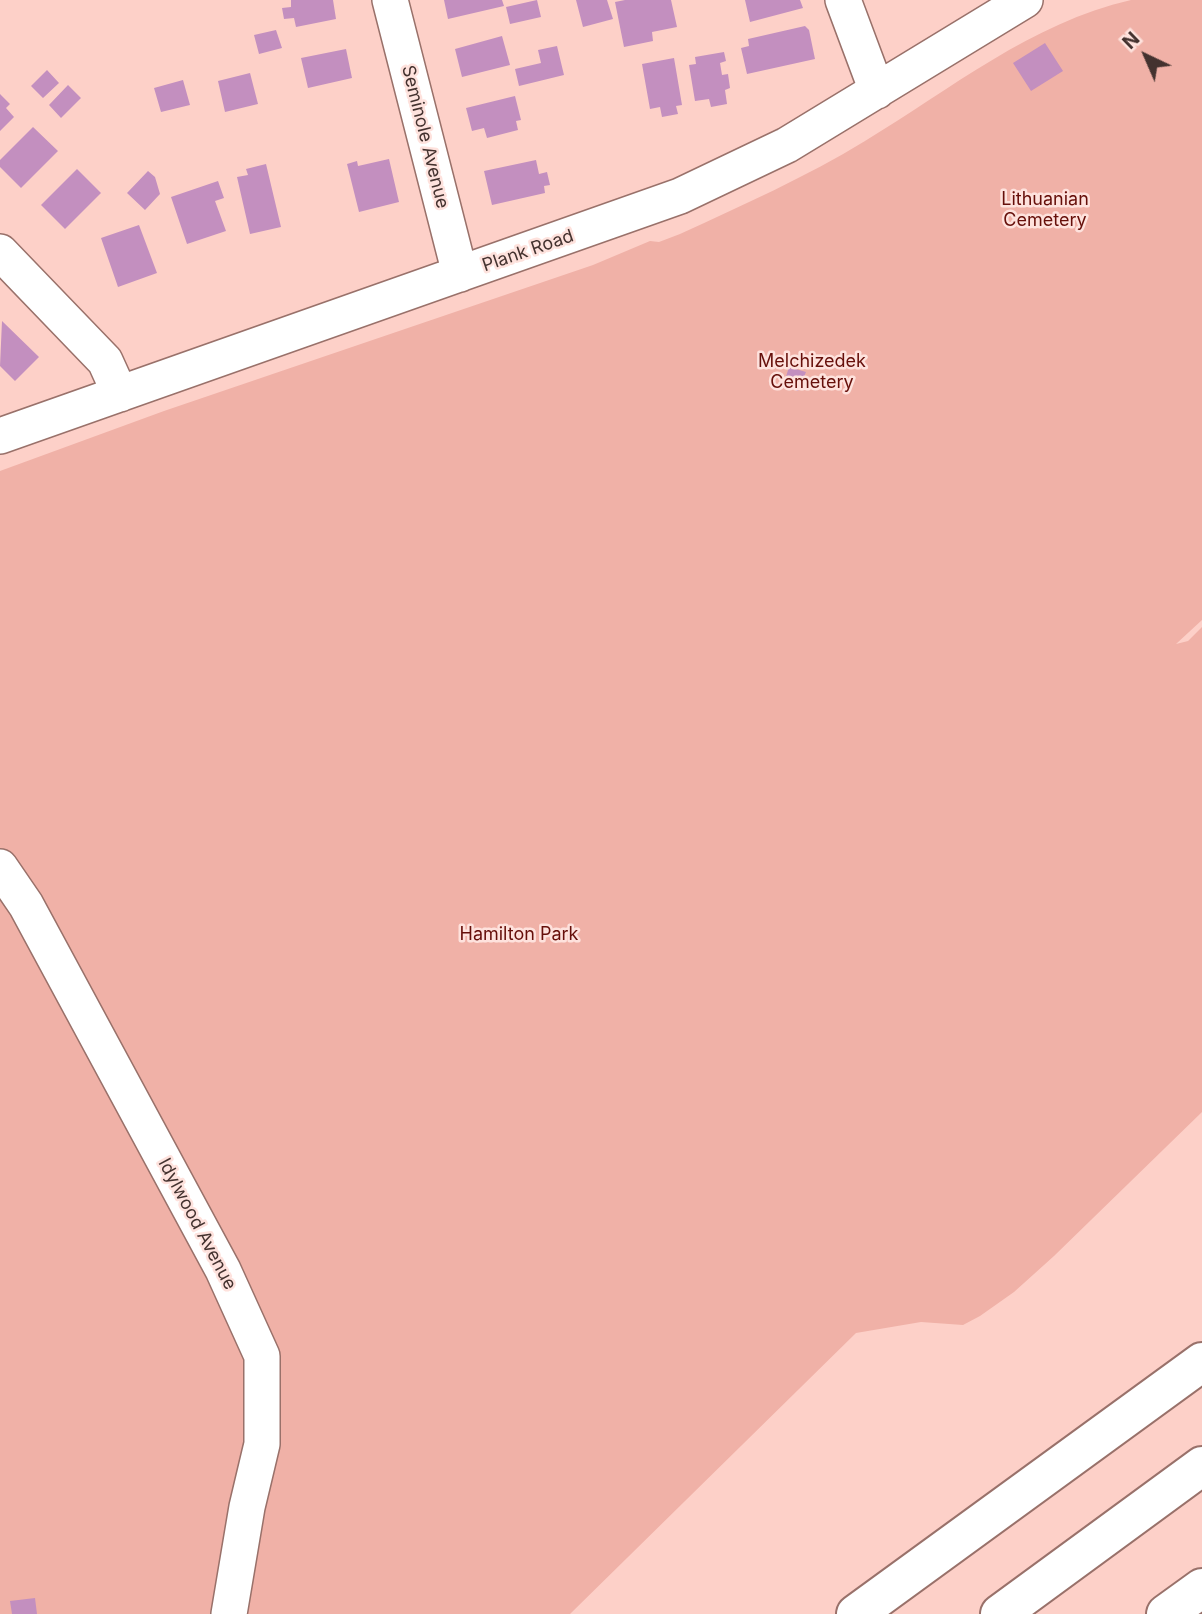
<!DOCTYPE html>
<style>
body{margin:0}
#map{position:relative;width:1202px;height:1614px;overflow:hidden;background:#fdd0c8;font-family:Inter,sans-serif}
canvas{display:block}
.north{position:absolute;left:1111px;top:21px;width:70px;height:70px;-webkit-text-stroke:5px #fee2dd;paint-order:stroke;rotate:316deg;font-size:19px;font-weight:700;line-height:28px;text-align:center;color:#44322f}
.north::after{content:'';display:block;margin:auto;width:24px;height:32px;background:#44322f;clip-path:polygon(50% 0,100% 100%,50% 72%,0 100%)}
</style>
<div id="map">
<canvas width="1202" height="1614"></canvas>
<div class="north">N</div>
</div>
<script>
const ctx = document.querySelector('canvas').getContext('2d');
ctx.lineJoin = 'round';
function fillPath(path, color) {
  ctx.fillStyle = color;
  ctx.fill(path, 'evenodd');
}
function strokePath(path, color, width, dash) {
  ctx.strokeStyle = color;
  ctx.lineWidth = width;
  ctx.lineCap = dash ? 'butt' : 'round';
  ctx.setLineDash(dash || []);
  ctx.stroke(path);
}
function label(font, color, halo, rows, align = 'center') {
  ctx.font = font + ' Inter,sans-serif';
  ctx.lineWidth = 5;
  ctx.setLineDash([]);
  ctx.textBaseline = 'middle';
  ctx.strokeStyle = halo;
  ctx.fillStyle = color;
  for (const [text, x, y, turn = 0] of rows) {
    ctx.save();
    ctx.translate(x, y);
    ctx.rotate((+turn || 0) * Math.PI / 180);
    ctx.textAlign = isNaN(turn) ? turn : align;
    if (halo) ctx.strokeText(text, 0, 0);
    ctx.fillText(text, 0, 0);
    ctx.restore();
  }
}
const green = new Path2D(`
 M 1131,0 L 1202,0 L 1202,620 L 1176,644 L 1188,641 L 1202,627 L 1202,1112 L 1054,1256 L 1014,1292 L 980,1316 L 963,1325 L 921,1322 L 856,1333 L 570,1614 L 0,1614 L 0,471 L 164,411 L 593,265 L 650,241 L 659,242 L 680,234 C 743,205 806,177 865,141 C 951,89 1031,23 1131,0 Z`);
const building = new Path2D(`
 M 291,0 L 333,0 L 336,19 L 296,27 L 294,18 L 284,19 L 282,8 L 291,7 Z
 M 444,0 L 502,0 L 504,6 L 448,19 Z
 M 537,0 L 541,17 L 510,24 L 506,7 Z
 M 576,0 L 607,0 L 613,19 L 583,27 Z
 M 625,0 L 671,0 L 677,27 L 652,32 L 653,41 L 624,47 L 615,2 Z
 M 745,0 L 800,0 L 803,8 L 750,22 Z
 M 805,26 L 809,30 L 815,59 L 747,74 L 741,48 L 749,46 L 748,39 Z
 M 276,30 L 282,48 L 259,54 L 254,35 Z
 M 502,36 L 510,65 L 462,77 L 455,49 Z
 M 1045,43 L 1063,71 L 1031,91 L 1013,63 Z
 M 557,46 L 564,75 L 519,86 L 515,69 L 541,63 L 538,50 Z
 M 346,49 L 352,78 L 308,88 L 301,58 Z
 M 724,52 L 726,61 L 720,63 L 722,75 L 728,74 L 730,88 L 725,90 L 727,104 L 711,107 L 709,99 L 695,101 L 689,65 L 696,64 L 695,57 Z
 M 674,58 L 682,105 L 676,106 L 678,114 L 662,117 L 660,107 L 650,109 L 642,64 Z
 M 47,70 L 59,83 L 43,98 L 31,86 Z
 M 250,73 L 258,104 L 225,112 L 218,81 Z
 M 183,80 L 190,105 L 161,112 L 154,88 Z
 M 68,85 L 81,98 L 61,118 L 49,105 Z
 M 0,94 L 10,104 L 6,108 L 14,117 L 0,131 Z
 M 515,96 L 521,120 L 516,121 L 518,130 L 487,138 L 484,128 L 472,131 L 466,108 Z
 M 33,127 L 58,151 L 21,188 L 0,167 L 0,160 Z
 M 389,159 L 399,202 L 359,212 L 347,164 L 357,161 L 358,166 Z
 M 536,160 L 539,174 L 547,172 L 550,185 L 544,186 L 545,193 L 492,205 L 484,171 Z
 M 266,164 L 281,227 L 250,234 L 237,177 L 248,175 L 246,169 Z
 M 77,169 L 101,193 L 65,229 L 41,205 Z
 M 148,171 L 155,177 L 160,194 L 145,210 L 127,193 Z
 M 218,181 L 224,198 L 215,201 L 226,231 L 187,244 L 171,197 Z
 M 139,225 L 157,273 L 118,287 L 101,238 Z
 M 2,321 L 39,357 L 15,381 L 0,366 Z
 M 789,367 L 806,372 L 798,391 L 783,386 Z
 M 35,1598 L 37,1614 L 12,1614 L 10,1601 Z`);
const minor = new Path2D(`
 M 390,0 L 460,274
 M 843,0 L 877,91
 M 0,252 L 105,361 L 120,394
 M 0,436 L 680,196 L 787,145 L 1025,0
 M 0,867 L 26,905 L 223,1270 L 262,1356 L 262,1444 L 247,1507 L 229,1614`);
const highway = new Path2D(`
 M 856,1614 L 1202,1362
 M 1000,1614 L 1202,1466
 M 1166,1614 L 1202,1588`);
const streetNames = [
 ["Seminole Avenue",425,137,76],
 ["Plank Road",528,251,-19],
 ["Idylwood Avenue",197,1224,62]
];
const parkNames = [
 ["Lithuanian",1045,200],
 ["Cemetery",1045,221],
 ["Melchizedek",812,362],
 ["Cemetery",812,383],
 ["Hamilton Park",519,935]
];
fillPath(green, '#f0b1a7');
fillPath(building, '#c38fbf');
strokePath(minor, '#99716a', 38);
strokePath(highway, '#99716a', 42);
strokePath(minor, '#fff', 35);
strokePath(highway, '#fff', 38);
label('18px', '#44322f', '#fee2dd', streetNames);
label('18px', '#660f0a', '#fee2dd', parkNames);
</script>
